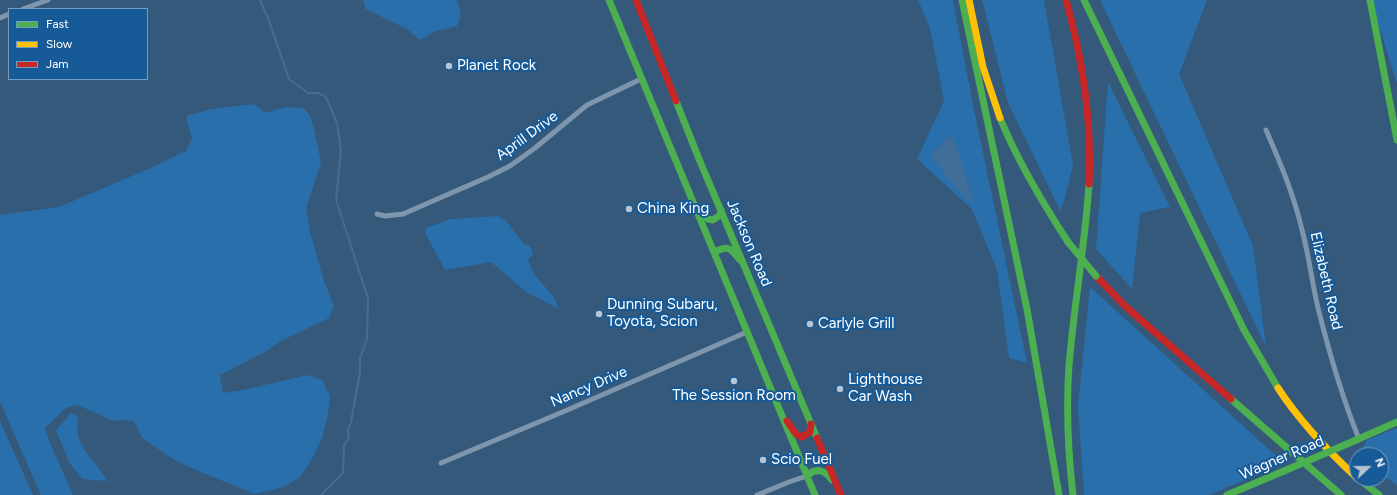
<!DOCTYPE html>
<style>
body{margin:0}
#map{position:relative;width:1397px;height:495px;overflow:hidden;background:#34597b;font-family:Figtree,sans-serif}
canvas{display:block}
.legend{position:absolute;left:8px;top:8px;width:140px;height:72px;box-sizing:border-box;background:#175a98;border:1px solid #749cc1;margin:0;padding:5px 7px;list-style:none;font-size:12px;color:#fff}
.legend li{display:flex;align-items:center;gap:8px;height:20px}
.legend b{width:20px;border:1px solid #749cc1}
.north{position:absolute;left:1349px;top:447px;width:40px;height:40px;box-sizing:border-box;background:#175a98;border:1px solid #749cc1;border-radius:50%;rotate:68deg;font-size:11px;font-weight:700;line-height:16px;text-align:center;color:#fff}
.north::after{content:'';display:block;margin:auto;width:14px;height:18px;background:#b8c5d1;clip-path:polygon(50% 0,100% 100%,50% 72%,0 100%)}
</style>
<div id="map">
<canvas width="1397" height="495"></canvas>
<ul class="legend">
<li><b style="height:5px;background:#4caf50"></b>Fast</li>
<li><b style="height:5px;background:#ffc107"></b>Slow</li>
<li><b style="height:5px;background:#c62828"></b>Jam</li>
</ul>
<div class="north">N</div>
</div>
<script>
const ctx = document.querySelector('canvas').getContext('2d');
ctx.lineJoin = 'round';
function fillPath(path, color) {
  ctx.fillStyle = color;
  ctx.fill(path, 'evenodd');
}
function strokePath(path, color, width, dash) {
  ctx.strokeStyle = color;
  ctx.lineWidth = width;
  ctx.lineCap = dash ? 'butt' : 'round';
  ctx.setLineDash(dash || []);
  ctx.stroke(path);
}
function label(font, color, halo, rows, align = 'center') {
  ctx.font = font + ' Figtree,sans-serif';
  ctx.lineWidth = 4;
  ctx.setLineDash([]);
  ctx.textBaseline = 'middle';
  ctx.strokeStyle = halo;
  ctx.fillStyle = color;
  for (const [text, x, y, turn = 0] of rows) {
    ctx.save();
    ctx.translate(x, y);
    ctx.rotate((+turn || 0) * Math.PI / 180);
    ctx.textAlign = isNaN(turn) ? turn : align;
    if (halo) ctx.strokeText(text, 0, 0);
    ctx.fillText(text, 0, 0);
    ctx.restore();
  }
}
const green = new Path2D(`
 M 363,0 L 457,0 C 460,9 462,17 457,26 L 436,31 L 420,40 L 407,29 L 366,9 Z
 M 918,0 L 953,0 L 972,100 L 1027,363 L 1009,358 L 997,270 L 972,209 L 917,159 L 944,101 L 930,28 Z
 M 982,0 L 1044,0 L 1073,165 L 1061,212 L 1008,103 Z
 M 1100,0 L 1207,0 L 1179,74 L 1253,246 L 1266,347 Z
 M 1371,0 L 1397,0 L 1397,84 Z
 M 1108,82 L 1170,207 L 1140,213 L 1132,289 L 1096,249 Z
 M 254,104 L 266,113 L 285,107 L 303,108 L 310,115 L 314,129 L 321,162 L 306,209 L 310,232 L 324,281 L 334,306 L 329,318 L 281,341 L 265,352 L 220,375 L 223,393 L 243,390 L 308,375 L 322,380 L 330,396 L 328,414 L 322,438 L 312,459 L 300,477 L 284,487 L 255,494 L 198,471 L 173,459 L 142,438 L 134,421 L 119,420 L 113,421 L 78,405 L 66,408 L 45,428 L 50,443 L 73,495 L 41,495 L 0,402 L 0,215 L 59,207 L 153,167 L 186,151 L 192,138 L 187,122 L 187,116 L 211,109 Z
 M 498,216 L 506,221 L 524,244 L 530,246 L 533,254 L 528,260 L 534,274 L 553,296 L 559,309 L 526,292 L 491,262 L 445,270 L 425,233 L 426,228 L 451,219 Z
 M 1090,287 L 1284,463 L 1209,495 L 1084,495 L 1078,406 Z
 M 71,413 L 78,417 C 78,423 77,431 78,436 C 84,454 98,465 108,481 L 82,479 L 69,462 L 56,430 Z
 M 0,421 L 33,495 L 0,495 Z
 M 1397,428 L 1397,485 L 1381,474 L 1381,455 L 1360,455 L 1367,440 Z`);
const water = new Path2D(`
 M 949,137 L 954,140 L 973,200 L 971,203 L 967,200 C 960,191 931,161 931,152 L 941,146 L 943,140 Z`);
const stream = new Path2D(`
 M 260,0 L 268,18 L 289,79 L 308,93 L 318,93 L 326,97 L 337,123 L 341,150 L 336,200 L 368,298 L 367,339 L 360,358 L 360,372 L 351,422 L 348,430 L 349,438 L 344,445 L 343,473 L 321,495`);
const street = new Path2D(`
 M 23,9 L 48,0
 M 0,18 L 9,14
 M 1266,130 C 1280,162 1294,195 1302,230 C 1309,256 1312,282 1318,308 C 1329,352 1342,397 1359,439
 M 377,214 L 385,216 L 403,214 L 488,177 L 510,166 L 535,148 L 587,105 L 641,79
 M 441,463 L 565,411 L 747,332
 M 757,495 L 789,482 L 807,476`);
const fast = new Path2D(`
 M 609,0 L 815,495
 M 962,0 L 1027,309 L 1059,495
 M 1084,0 L 1244,330 L 1278,388
 M 1370,0 L 1397,140
 M 676,101 L 699,159 L 817,438
 M 1000,118 C 1018,162 1042,202 1068,242
 M 698,208 L 708,219 L 713,220 L 720,215 L 721,210
 M 714,252 C 730,245 730,248 740,260
 M 1231,399 L 1341,495
 M 1347,444 L 1397,422
 M 807,476 C 816,467 825,470 832,480
 M 1359,479 L 1379,495
 M 1073,495 C 1068,452 1066,408 1069,365 C 1074,305 1085,245 1089,184
 M 1227,495 L 1284,471`);
const slow = new Path2D(`
 M 969,0 L 983,67 L 1000,118
 M 1278,388 C 1300,422 1328,451 1357,478`);
const jam = new Path2D(`
 M 636,0 L 676,101
 M 1066,0 C 1083,60 1092,122 1089,184
 M 1096,276 L 1125,306 L 1231,399
 M 787,421 L 796,434 L 802,437 L 810,432 L 811,424
 M 817,438 L 841,495`);
const fastBridge = new Path2D(`
 M 1068,242 L 1096,276
 M 1284,471 L 1347,444`);
const markers = [
 [449,66,4,"#b8c5d1"],
 [629,209,4,"#b8c5d1"],
 [599,314,4,"#b8c5d1"],
 [810,324,4,"#b8c5d1"],
 [734,381,4,"#b8c5d1"],
 [840,389,4,"#b8c5d1"],
 [763,460,4,"#b8c5d1"]
];
const poiNames = [
 ["Planet Rock",457,66],
 ["China King",637,209],
 ["Dunning Subaru,",607,305],
 ["Toyota, Scion",607,322],
 ["Carlyle Grill",818,324],
 ["Lighthouse",848,380],
 ["Car Wash",848,397],
 ["The Session Room",734,396,"center"],
 ["Scio Fuel",771,460]
];
const streetNames = [
 ["Aprill Drive",527,136,-36],
 ["Jackson Road",749,243,67],
 ["Elizabeth Road",1326,281,77],
 ["Nancy Drive",589,387,-23],
 ["Wagner Road",1282,458,-23]
];
fillPath(green, '#286fac');
fillPath(water, '#406e99');
strokePath(stream, '#406e99', 2);
strokePath(street, '#7e96ad', 5);
strokePath(fast, '#4caf50', 7);
strokePath(slow, '#ffc107', 7);
strokePath(jam, '#c62828', 7);
strokePath(fastBridge, '#4caf50', 7);
for (const [x, y, r, color] of markers) {
  const dot = new Path2D();
  dot.arc(x, y, r, 0, 2 * Math.PI);
  ctx.fillStyle = color;
  ctx.fill(dot);
  strokePath(dot, '#175a98', 1.5);
}
label('15px', '#fff', '#175a98', poiNames, 'left');
label('15px', '#fff', '#175a98', streetNames);
</script>
